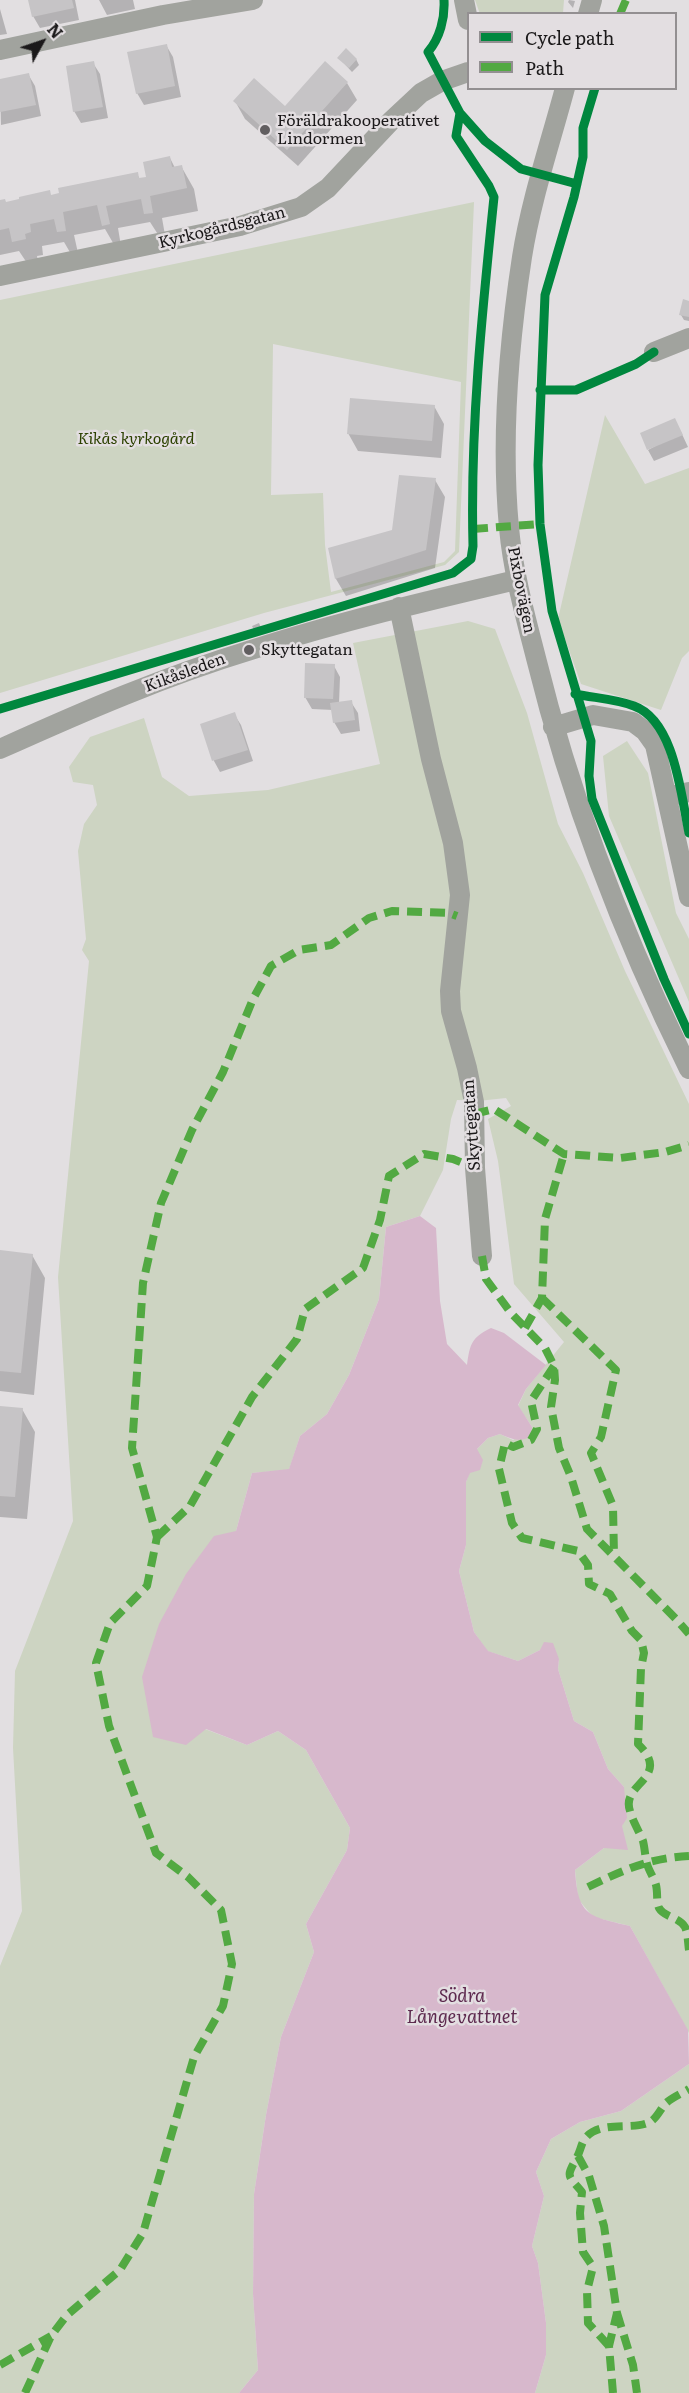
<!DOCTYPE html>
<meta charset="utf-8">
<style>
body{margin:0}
#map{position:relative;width:689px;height:2393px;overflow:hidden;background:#e2dfe1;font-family:Literata,serif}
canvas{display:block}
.legend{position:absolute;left:467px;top:12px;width:210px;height:78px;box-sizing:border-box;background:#e3dee1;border:2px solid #938f91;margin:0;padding:8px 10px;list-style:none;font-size:18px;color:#1b191a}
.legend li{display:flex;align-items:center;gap:12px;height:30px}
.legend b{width:30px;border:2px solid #938f91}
.north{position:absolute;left:12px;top:12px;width:60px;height:60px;-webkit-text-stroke:4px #e3dee1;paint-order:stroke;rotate:50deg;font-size:16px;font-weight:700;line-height:24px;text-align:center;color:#1b191a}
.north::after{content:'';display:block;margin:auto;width:21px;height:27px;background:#1b191a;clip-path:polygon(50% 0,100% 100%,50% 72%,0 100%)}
</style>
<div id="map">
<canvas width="689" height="2393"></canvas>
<ul class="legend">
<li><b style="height:8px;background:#00873e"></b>Cycle path</li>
<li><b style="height:8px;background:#52a942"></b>Path</li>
</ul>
<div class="north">N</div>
</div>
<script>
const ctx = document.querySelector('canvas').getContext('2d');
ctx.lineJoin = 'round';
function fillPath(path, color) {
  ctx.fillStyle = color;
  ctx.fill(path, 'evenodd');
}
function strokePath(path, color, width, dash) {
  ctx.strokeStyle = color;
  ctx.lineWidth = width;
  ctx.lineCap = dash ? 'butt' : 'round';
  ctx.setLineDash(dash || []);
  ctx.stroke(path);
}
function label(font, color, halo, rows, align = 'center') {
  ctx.font = font + ' Literata,serif';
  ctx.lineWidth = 5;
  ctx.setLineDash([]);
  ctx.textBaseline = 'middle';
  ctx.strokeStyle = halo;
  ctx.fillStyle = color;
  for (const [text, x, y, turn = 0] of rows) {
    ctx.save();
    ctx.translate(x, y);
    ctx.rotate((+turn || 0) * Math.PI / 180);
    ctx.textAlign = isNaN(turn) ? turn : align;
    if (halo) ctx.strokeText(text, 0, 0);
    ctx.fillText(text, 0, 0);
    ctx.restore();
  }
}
const green = new Path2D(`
 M 475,0 L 564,0 L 563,13 L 480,14 Z
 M 474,202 L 459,552 L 445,565 L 264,613 L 0,693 L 0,300 ZM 273,344 L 461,382 L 455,551 L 444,562 L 331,592 L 325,545 L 323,493 L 271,495 Z
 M 605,415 L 645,484 L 689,468 L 689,651 L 682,658 L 661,710 L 581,684 L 558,619 Z
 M 468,621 L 495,629 L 527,713 L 558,824 L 583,873 L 625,971 L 689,1104 L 689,2033 L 630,1926 L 593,1917 L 578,1899 L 575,1870 L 604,1848 L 622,1826 L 624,1787 L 608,1769 L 593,1732 L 574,1721 L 558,1669 L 559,1659 L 540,1650 L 518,1661 L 487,1651 L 474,1632 L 459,1571 L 466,1545 L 466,1482 L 477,1449 L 488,1438 L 500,1434 L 513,1440 L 532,1427 L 518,1406 L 526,1389 L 564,1342 L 514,1284 L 498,1161 L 488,1119 L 511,1106 L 506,1098 L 478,1101 L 457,1100 L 451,1119 L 443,1170 L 420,1216 L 386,1227 L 379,1299 L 349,1375 L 327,1414 L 300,1436 L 289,1470 L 252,1473 L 236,1531 L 205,1729 L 247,1745 L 278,1731 L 306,1750 L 350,1828 L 347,1850 L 306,1924 L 314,1952 L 281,2037 L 266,2115 L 254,2194 L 253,2294 L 258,2370 L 239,2393 L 0,2393 L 0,1966 L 22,1911 L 13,1748 L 15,1671 L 73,1521 L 58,1277 L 89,961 L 82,950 L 86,939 L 78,851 L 84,824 L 97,805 L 93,785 L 73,782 L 69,767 L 90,737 L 144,718 L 162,777 L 189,796 L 268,790 L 380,764 L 353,643 Z
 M 627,741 L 648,773 L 676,913 L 689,939 L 689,1002 L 609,816 L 603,756 Z
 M 689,2064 L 689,2393 L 535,2393 L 546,2355 L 546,2323 L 538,2263 L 532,2246 L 544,2196 L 536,2172 L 551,2139 L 580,2122 L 621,2111 Z`);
const water = new Path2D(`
 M 420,1216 L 436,1228 L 440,1301 L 447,1344 L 467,1365 C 470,1344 471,1338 491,1328 L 504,1333 L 546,1365 L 526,1389 L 518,1405 L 532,1427 L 531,1436 C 520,1443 512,1439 500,1434 L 488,1438 L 477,1449 L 483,1460 L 480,1470 L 470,1473 L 466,1482 L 466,1545 L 459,1571 L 474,1632 L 488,1651 L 518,1661 L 540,1650 L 544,1642 L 553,1643 L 559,1659 L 558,1669 L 574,1721 L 593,1732 L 608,1769 L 624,1787 L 627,1818 L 622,1826 L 628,1850 L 604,1848 L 575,1870 C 578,1916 588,1916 630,1926 L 688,2030 L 689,2064 L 621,2111 L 580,2122 L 551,2139 L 536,2172 L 544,2196 L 532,2246 L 538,2263 L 546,2323 L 546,2355 L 535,2393 L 239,2393 L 258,2370 L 253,2294 L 254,2194 L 266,2115 L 281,2037 L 314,1952 L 306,1924 L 347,1850 L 350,1828 L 306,1750 L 278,1731 L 247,1745 L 206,1729 L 186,1745 L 153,1737 L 142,1677 L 159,1624 L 186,1574 L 214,1536 L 236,1531 L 252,1473 L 289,1469 L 300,1436 L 327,1414 L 349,1375 L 379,1299 L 386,1227 Z`);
const shadow = new Path2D(`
 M 30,0 L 75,0 L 79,20 L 40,28 L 33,16 Z
 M 99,0 L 133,0 L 135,9 L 107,15 Z
 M 569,0 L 575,1 L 573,8 L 568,2 Z
 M 0,9 L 7,34 L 0,35 Z
 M 166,45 L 173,57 L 181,97 L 144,105 L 137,93 Z
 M 339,58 L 356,59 L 359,65 L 352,72 Z
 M 93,63 L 100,74 L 108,118 L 81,123 L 74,111 Z
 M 28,74 L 35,86 L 41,116 L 1,125 L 0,80 Z
 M 347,83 L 357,100 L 298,166 L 245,119 L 235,101 L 285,108 Z
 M 170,158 L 175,168 L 181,166 L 194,189 L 198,211 L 162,218 L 165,235 L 159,236 L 150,222 L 118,228 L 121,246 L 116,248 L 105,229 L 74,235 L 78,253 L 71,254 L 64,242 L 42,246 L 43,255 L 37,256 L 38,261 L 27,263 L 19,251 L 0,255 L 0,202 L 6,204 L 51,196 L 137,174 L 140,179 L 148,178 Z
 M 689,302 L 689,321 L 684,320 L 681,315 Z
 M 434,406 L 444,424 L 441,458 L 358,451 L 348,433 Z
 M 681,432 L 688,447 L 654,461 L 648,450 Z
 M 435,480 L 445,497 L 435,568 L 346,596 L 336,579 L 330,549 L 394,531 Z
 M 259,623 L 262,630 L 255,632 L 252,626 Z
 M 334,666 L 340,677 L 339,704 L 351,702 L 358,713 L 360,731 L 341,734 L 334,722 L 333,710 L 312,709 L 305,697 Z
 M 234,714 L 241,725 L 253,761 L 220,772 L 214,761 L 202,725 Z
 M 0,1252 L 32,1255 L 45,1278 L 34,1395 L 0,1391 Z
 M 0,1407 L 22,1409 L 35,1432 L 27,1519 L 0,1517 Z`);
const building = new Path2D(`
 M 28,0 L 72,0 L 74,8 L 32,17 Z
 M 167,44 L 175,86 L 136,94 L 127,52 Z
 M 346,48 L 357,59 L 349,68 L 337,58 Z
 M 94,61 L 103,107 L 73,112 L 66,66 Z
 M 325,61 L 348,82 L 287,150 L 233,101 L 254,78 L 285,106 Z
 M 29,73 L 36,105 L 0,112 L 0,79 Z
 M 170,156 L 172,167 L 182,165 L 187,188 L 150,196 L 153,213 L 144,214 L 141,199 L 106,206 L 110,224 L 102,226 L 97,205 L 63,212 L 66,231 L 57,232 L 54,219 L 30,224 L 31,232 L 25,234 L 26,239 L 12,242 L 9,228 L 0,230 L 0,200 L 5,199 L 6,202 L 19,199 L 19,197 L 50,190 L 51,195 L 59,193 L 58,188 L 138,172 L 139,178 L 146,177 L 143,162 Z
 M 683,299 L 689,301 L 689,317 L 679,315 Z
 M 350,398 L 435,405 L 432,441 L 347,434 Z
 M 675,418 L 683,435 L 647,450 L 640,433 Z
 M 399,475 L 436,478 L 426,550 L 335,579 L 328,548 L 392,530 Z
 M 305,663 L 335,664 L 333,699 L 304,698 Z
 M 352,700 L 355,720 L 333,723 L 330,703 Z
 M 235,712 L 248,750 L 212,761 L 200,724 Z
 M 0,1250 L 33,1254 L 21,1373 L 0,1371 Z
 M 0,1406 L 23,1408 L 15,1497 L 0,1496 Z`);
const minor = new Path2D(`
 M 464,0 L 468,20
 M 588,14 L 592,0
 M 0,50 L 163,15 L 253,0
 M 565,88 C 550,144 531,200 522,257 C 509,342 501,442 509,528 C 513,572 525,615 536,658 C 571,800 624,938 689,1069
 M 0,276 L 240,226 L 301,207 L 328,188 L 391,121 L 421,93 L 442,81 L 468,72
 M 654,352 L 689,338
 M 399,607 L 431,759 L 453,843 L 460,895 L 450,991 L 451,1011 L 467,1068 L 474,1102 L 475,1168 L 482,1256
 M 553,727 L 593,715 L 633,722 L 645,731 L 655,745 L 689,897
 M 0,749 C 82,712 165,676 251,650 C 338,622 427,601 516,580
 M 667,797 L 689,792`);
const quiet = new Path2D(`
 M 620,14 L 626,0
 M 473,529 L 540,524
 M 474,1114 L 494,1109 L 564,1154 L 620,1158 L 665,1152 L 689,1145
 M 482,1256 L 486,1279 L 511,1313 L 545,1348 L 554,1366 L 555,1380 L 551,1407 L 559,1448 L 571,1477 L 587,1529 L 677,1620 L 689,1634
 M 542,1298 L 616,1370 L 601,1437 L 591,1453 L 613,1506 L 614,1556
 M 525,1328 L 542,1298 L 545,1219 L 564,1154
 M 554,1366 L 531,1401 L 537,1429 L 531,1440 L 513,1447 L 505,1443 L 499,1469 L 512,1523 L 522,1538 L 578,1551 L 588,1565 L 589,1584 L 610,1594 L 632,1631 L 641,1640 L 644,1653 L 641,1668 L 638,1744 C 673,1778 620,1783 630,1811 C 633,1822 639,1831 643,1841 C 645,1849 645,1857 647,1864 C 649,1871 654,1878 656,1885 C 658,1893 656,1901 659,1908 C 664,1917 679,1917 685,1927 C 688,1933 688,1944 689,1950
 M 157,1537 L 190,1506 L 252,1397 L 297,1339 L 305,1309 L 363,1268 L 380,1220 L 389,1176 L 424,1154 L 453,1159 L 475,1168
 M 588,1887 C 623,1870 650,1858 689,1856
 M 578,2156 L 589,2176 L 604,2226 L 617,2313 L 609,2346 L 613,2393
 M 617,2313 L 633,2365 L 637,2393
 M 609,2346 L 588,2323 L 587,2291 L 593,2267 L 583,2252 L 580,2213 L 582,2192 C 567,2174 566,2178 577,2157 C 580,2152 581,2145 584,2140 C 598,2119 632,2131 650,2122 C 657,2118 660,2110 665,2104 C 671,2098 681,2094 689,2089
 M 0,2365 L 51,2336
 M 25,2393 L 51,2336 L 67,2315 L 120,2270 L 143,2233 L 194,2057 L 223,2006 L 232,1964 L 221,1910 L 188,1877 L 156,1853 L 109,1726 L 96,1663 L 110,1623 L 147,1586 L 157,1537 L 132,1448 L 143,1283 L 161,1203 L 192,1130 L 223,1072 L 253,999 L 271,966 L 299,950 L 331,945 L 369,918 L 392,911 L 449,913 L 457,916`);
const cycleway = new Path2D(`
 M 444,0 C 445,18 440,38 428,52 L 460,113 L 485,141 L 521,169 L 577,184
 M 595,88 L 583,128 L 583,157 L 574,197 L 545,295 L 538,465 L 540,524 L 552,611 L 591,741 L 589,776 L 592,799 L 664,979 L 689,1034
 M 540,390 L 576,390 L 636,364 L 654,352
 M 575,694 C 594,698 616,699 634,706 C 675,721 681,796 689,833
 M 0,709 L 453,573 L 471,559 L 473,546 C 470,429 482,313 494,197 L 489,186 L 456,136 L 460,113`);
const markers = [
 [265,130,6,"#615e60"],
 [249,650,6,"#615e60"]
];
const poiNames = [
 ["Föräldrakooperativet",277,121],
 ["Lindormen",277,139],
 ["Skyttegatan",261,650]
];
const streetNames = [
 ["Kyrkogårdsgatan",222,228,-14],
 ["Pixbovägen",521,590,79],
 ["Kikåsleden",185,673,-20],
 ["Skyttegatan",472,1125,-94]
];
const parkNames = [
 ["Kikås kyrkogård",136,439]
];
const waterNames = [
 ["Södra",462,1997],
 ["Långevattnet",462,2018]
];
fillPath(green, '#cdd4c2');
fillPath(water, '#d7b8cc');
fillPath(shadow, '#0003');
fillPath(building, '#c6c4c6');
strokePath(minor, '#a1a39e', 20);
strokePath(quiet, '#52a942', 8, [15, 8]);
strokePath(cycleway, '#00873e', 9);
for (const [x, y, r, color] of markers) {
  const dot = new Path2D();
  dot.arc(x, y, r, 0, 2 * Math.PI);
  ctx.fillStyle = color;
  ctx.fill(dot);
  strokePath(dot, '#e3dee1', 2);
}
label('16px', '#1b191a', '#e3dee1', poiNames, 'left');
label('16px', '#1b191a', '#e3dee1', streetNames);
label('italic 16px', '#2c4100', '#e3dee1', parkNames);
label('italic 18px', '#5d294e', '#e3dee1', waterNames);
</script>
